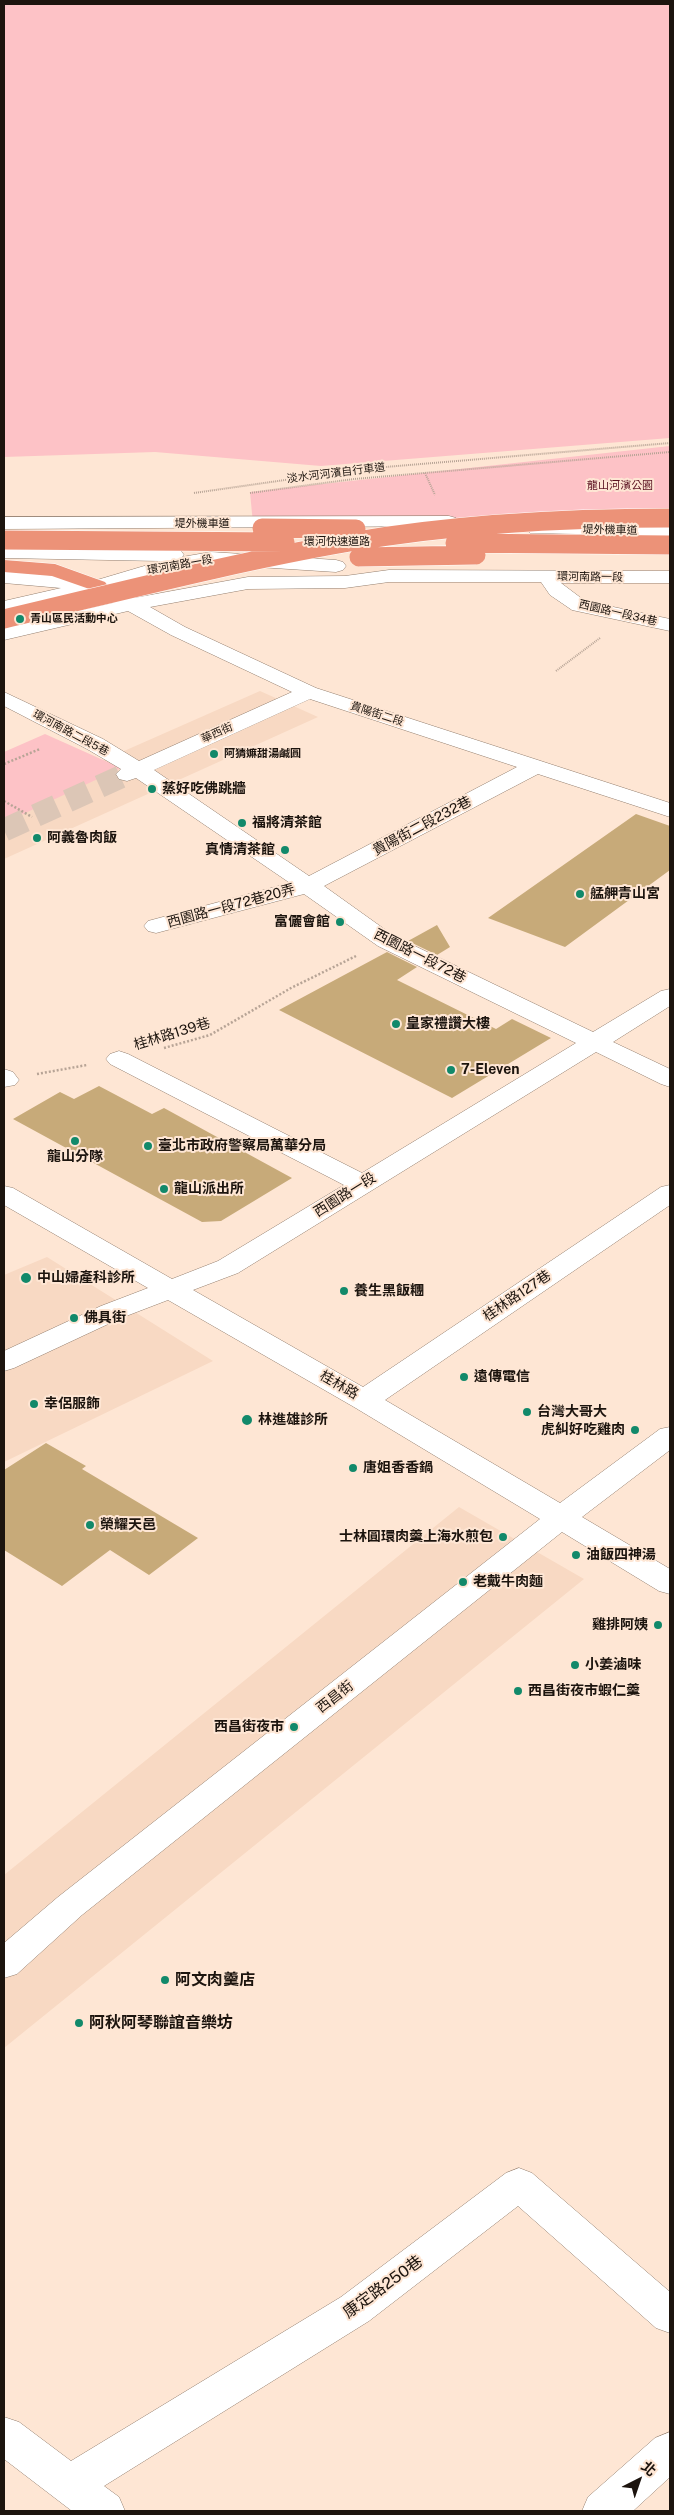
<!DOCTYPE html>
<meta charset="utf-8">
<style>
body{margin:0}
#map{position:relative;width:674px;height:2515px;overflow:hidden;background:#fee6d4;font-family:"Public Sans","Noto Sans TC",sans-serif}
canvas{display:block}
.frame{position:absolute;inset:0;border:5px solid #1c140e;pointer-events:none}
.north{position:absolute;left:614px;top:2455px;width:50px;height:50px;-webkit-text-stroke:4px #fee6d4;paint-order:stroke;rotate:41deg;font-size:14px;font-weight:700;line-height:20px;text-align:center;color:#1c140e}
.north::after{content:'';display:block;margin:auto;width:18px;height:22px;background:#1c140e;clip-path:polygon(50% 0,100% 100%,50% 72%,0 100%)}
</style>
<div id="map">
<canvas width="674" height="2515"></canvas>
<div class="frame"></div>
<div class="north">北</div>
</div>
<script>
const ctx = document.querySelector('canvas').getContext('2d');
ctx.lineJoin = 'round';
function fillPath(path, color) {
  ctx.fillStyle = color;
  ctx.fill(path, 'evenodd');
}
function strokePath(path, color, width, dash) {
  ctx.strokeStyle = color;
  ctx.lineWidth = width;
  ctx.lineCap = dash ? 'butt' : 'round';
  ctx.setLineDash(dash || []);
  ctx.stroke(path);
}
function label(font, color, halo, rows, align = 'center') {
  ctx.font = font + ' "Public Sans","Noto Sans TC",sans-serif';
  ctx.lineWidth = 4;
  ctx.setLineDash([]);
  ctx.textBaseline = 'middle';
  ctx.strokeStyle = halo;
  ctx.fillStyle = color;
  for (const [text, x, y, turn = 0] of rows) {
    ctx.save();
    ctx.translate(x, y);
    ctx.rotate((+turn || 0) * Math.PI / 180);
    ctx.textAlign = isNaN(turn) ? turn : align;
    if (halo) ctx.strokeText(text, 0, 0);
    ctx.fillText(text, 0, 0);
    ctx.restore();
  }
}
const built = new Path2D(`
 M 260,691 L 318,717 L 4,859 L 4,804 Z
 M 47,1257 L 213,1361 L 4,1462 L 4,1275 Z
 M 459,1507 L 584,1579 L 4,2048 L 4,1875 Z`);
const green = new Path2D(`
 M 4,4 L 670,4 L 670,438 L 321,466 L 155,452 L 4,457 Z
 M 670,446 L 670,520 L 253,524 L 250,492 Z
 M 45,734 L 121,768 L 4,823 L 4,752 Z`);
const building = new Path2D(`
 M 636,814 L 670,826 L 670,870 L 565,947 L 488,918 Z
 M 437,925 L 450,947 L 437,955 L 408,941 Z
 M 387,952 L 417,967 L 397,980 L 496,1029 L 512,1019 L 551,1038 L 452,1098 L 279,1010 Z
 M 99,1086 L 152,1114 L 164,1108 L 292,1178 L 221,1221 L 202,1222 L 13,1119 L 60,1092 L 74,1099 Z
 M 46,1443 L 86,1466 L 82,1469 L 198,1538 L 149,1575 L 110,1550 L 62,1586 L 4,1550 L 4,1470 Z`);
const minorTunnel = new Path2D(`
 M 4,830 L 127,774`);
const pathFar1 = new Path2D(`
 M 425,473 L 435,495
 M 194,493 L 362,469 L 670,443
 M 250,493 L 354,479 L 670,452
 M 556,671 L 600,638`);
const path = new Path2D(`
 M 4,764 L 40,749
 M 4,801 L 32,817
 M 164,1048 L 210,1035 L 291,988 L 356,956
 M 37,1074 L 87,1065`);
const minor = new Path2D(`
 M 449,516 L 456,518 L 459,522 L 456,526 L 4,529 L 4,517 Z
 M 537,523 L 670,524 L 670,536 L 530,533 L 527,529 L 530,525 Z
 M 4,546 L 174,549 L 181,551 L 184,555 L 182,557 L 211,552 L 336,560 L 343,562 L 346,566 L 343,570 L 336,572 L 211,564 L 161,572 L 115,587 L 134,598 L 248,577 L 345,576 L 389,570 L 670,571 L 670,583 L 561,583 L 585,601 L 670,619 L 670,631 L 572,610 L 550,595 L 541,582 L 389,582 L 345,588 L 248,589 L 150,607 L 185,627 L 316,688 L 670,803 L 670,817 L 538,774 L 324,886 L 394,936 L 593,1032 L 661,991 L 670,989 L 670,1006 L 613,1042 L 670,1069 L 670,1087 L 661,1084 L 596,1052 L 238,1273 L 193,1290 L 363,1387 L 661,1187 L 670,1185 L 670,1205 L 385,1400 L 560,1503 L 660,1429 L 670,1427 L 670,1450 L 582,1517 L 670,1569 L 670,1594 L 659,1591 L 562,1532 L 82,1915 L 17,1974 L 4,1978 L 4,1943 L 58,1897 L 540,1519 L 354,1407 L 168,1300 L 121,1318 L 14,1368 L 4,1371 L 4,1351 L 101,1306 L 148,1288 L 4,1205 L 4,1186 L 13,1188 L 172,1279 L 218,1261 L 344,1185 L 110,1064 L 106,1059 L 110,1054 L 119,1051 L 128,1054 L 362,1173 L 576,1043 L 378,946 L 304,894 L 156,933 L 148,931 L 144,926 L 148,921 L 290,883 L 136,778 L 127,781 L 119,779 L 116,774 L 121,769 L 87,749 L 4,706 L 4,692 L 103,739 L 139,761 L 292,692 L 171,635 L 128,611 L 4,640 L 4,628 L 113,603 L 95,593 L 4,613 L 4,601 L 61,588 L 4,583 L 4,571 L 97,580 L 161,561 L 4,558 ZM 310,699 L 517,767 L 309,876 L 154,770 Z
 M 4,1069 L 13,1072 L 19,1080 L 15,1085 L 4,1087 Z
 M 519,2168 L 532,2173 L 670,2292 L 670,2333 L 656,2328 L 518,2206 L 369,2321 L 104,2486 L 119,2497 L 125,2511 L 72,2511 L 4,2459 L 4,2417 L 19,2422 L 71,2461 L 341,2297 L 506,2173 Z
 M 670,2432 L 670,2477 L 633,2511 L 582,2511 L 588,2497 L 655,2438 Z`);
const highway = new Path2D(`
 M 4,560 L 55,564 L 105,582 L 108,586 L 105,590 L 98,592 L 52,576 L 4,572 Z`);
const highwayBridge = new Path2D(`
 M 262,528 L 356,529
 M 4,540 L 285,542
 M 455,543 L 670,545
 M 359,557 L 476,555
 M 4,619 C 119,592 234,562 350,542 C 456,524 563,518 670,518`);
const markers = [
 [20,619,5,"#12896a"],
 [214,754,5,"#12896a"],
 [152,789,5,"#12896a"],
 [242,823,5,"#12896a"],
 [37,838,5,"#12896a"],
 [285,850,5,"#12896a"],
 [580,894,5,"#12896a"],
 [340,922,5,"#12896a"],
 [396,1024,5,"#12896a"],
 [451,1070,5,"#12896a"],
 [75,1141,5,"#12896a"],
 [148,1146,5,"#12896a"],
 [164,1189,5,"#12896a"],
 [26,1278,6,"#12896a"],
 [344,1291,5,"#12896a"],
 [74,1318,5,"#12896a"],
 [464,1377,5,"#12896a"],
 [34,1404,5,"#12896a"],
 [527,1412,5,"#12896a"],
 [247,1420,6,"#12896a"],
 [635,1430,5,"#12896a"],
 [353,1468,5,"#12896a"],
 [90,1525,5,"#12896a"],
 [503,1537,5,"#12896a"],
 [576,1555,5,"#12896a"],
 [463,1582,5,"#12896a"],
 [658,1625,5,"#12896a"],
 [575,1665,5,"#12896a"],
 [518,1691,5,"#12896a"],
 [294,1727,5,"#12896a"],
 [165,1980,5,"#12896a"],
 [79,2023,5,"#12896a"]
];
const farStreetnames = [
 ["淡水河河濱自行車道",336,473,-7],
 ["堤外機車道",202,524],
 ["堤外機車道",610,530,1],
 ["環河快速道路",337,542],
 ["環河南路一段",180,565,-10],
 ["環河南路一段",590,577,1],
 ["西園路一段34巷",618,613,13],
 ["貴陽街二段",377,714,18],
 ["環河南路二段5巷",71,733,28],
 ["華西街",217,733,-24]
];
const farParknames = [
 ["龍山河濱公園",620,486]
];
const farPoinames = [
 ["青山區民活動中心",30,619],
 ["阿猜嫲甜湯鹹圓",224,754]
];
const poiNames = [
 ["蒸好吃佛跳牆",162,789],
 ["福將清茶館",252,823],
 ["阿義魯肉飯",47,838],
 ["真情清茶館",275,850,"right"],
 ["艋舺青山宮",590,894],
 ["富儷會館",330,922,"right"],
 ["皇家禮讚大樓",406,1024],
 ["7-Eleven",461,1070],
 ["臺北市政府警察局萬華分局",158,1146],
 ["龍山分隊",75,1157,"center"],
 ["龍山派出所",174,1189],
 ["中山婦產科診所",37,1278],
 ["養生黑飯糰",354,1291],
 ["佛具街",84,1318],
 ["遠傳電信",474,1377],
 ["幸侶服飾",44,1404],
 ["台灣大哥大",537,1412],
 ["林進雄診所",258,1420],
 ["虎糾好吃雞肉",625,1430,"right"],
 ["唐姐香香鍋",363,1468],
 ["榮耀天邑",100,1525],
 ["士林圓環肉羹上海水煎包",493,1537,"right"],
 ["油飯四神湯",586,1555],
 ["老戴牛肉麵",473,1582],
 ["雞排阿姨",648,1625,"right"],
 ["小姜滷味",585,1665],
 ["西昌街夜市蝦仁羹",528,1691],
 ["西昌街夜市",284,1727,"right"]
];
const streetNames = [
 ["貴陽街二段232巷",422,826,-28],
 ["西園路一段72巷20弄",231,906,-15],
 ["西園路一段72巷",420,956,27],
 ["桂林路139巷",172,1034,-17],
 ["西園路一段",345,1195,-32],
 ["桂林路127巷",517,1296,-34],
 ["桂林路",339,1385,30],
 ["西昌街",335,1697,-38]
];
const nearPoinames = [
 ["阿文肉羹店",175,1980],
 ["阿秋阿琴聯誼音樂坊",89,2023]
];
const nearStreetnames = [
 ["康定路250巷",383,2287,-36]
];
fillPath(built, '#f8d9c3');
fillPath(green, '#fdc2c6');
fillPath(building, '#c7aa79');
strokePath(minorTunnel, '#dcc6b6', 23, [23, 12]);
strokePath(minor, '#947f6f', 1);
strokePath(highway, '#fff', 1);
strokePath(pathFar1, '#b7a496', 2, [1, 1]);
strokePath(path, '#b7a496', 2.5, [2, 2]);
fillPath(minor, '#fff');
fillPath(highway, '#ec9278');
strokePath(highwayBridge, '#fff', 20, []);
strokePath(highwayBridge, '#ec9278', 19);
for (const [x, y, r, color] of markers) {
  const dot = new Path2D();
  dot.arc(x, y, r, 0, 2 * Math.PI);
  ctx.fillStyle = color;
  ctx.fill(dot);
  strokePath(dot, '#fee6d4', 2);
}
label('11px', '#1c140e', '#fee6d4', farStreetnames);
label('11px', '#59101f', '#fee6d4', farParknames);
label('bold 11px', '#1c140e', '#fee6d4', farPoinames, 'left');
label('bold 14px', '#1c140e', '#fee6d4', poiNames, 'left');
label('14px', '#1c140e', '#fee6d4', streetNames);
label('bold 16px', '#1c140e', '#fee6d4', nearPoinames, 'left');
label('16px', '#1c140e', '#fee6d4', nearStreetnames);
</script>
